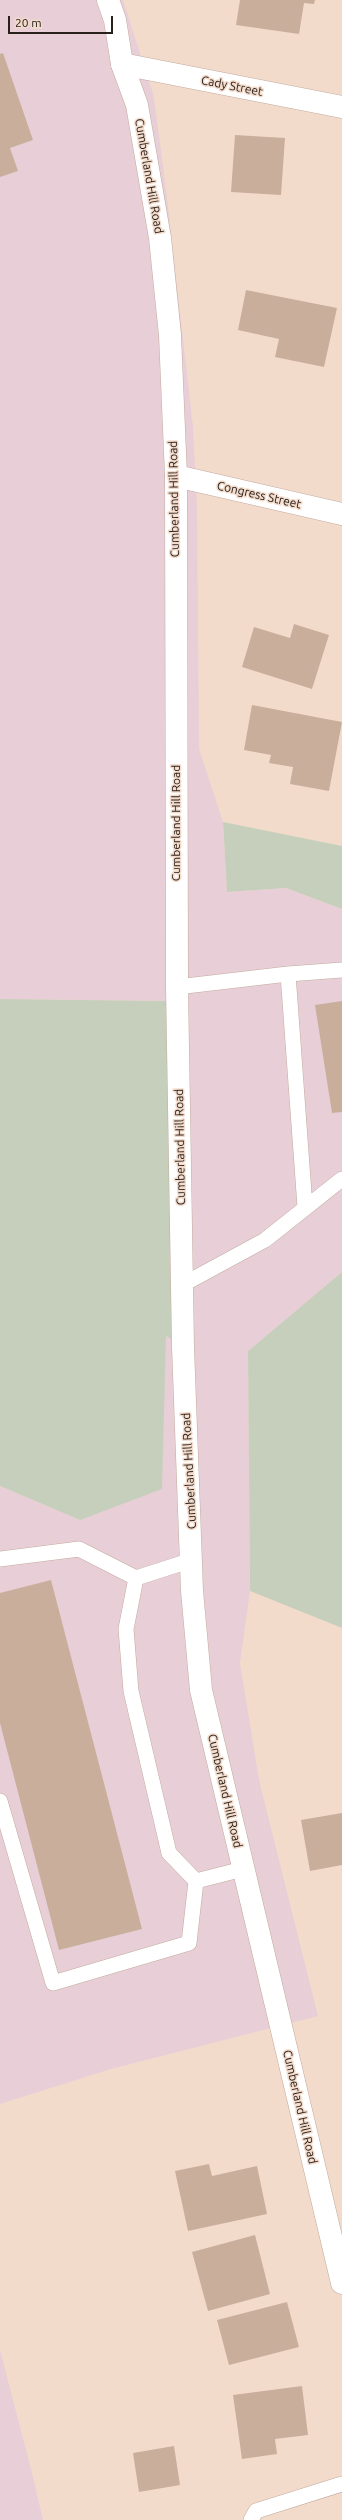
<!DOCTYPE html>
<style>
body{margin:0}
#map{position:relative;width:342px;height:2520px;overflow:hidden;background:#f3dbcc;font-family:Ubuntu,sans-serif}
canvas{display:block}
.scale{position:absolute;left:8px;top:16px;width:105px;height:18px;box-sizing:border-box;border:2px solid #28201a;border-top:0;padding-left:5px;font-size:12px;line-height:14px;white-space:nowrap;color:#28201a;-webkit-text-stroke:3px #f3dbcc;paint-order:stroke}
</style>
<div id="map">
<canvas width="342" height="2520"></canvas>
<div class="scale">20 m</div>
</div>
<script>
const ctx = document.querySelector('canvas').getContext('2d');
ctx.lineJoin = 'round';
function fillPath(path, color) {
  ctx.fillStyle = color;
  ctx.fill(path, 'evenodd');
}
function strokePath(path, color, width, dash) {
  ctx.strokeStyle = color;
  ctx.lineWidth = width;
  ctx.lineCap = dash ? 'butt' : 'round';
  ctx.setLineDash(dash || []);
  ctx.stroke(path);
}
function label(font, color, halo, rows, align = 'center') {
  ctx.font = font + ' Ubuntu,sans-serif';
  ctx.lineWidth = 3;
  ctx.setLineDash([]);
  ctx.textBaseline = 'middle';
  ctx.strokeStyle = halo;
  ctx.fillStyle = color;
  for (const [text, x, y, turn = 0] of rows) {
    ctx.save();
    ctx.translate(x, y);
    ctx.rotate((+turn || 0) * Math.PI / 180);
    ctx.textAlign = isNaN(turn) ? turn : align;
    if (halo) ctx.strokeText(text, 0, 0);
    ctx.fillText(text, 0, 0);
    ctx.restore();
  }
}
const commercial = new Path2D(`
 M 0,0 L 123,0 L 154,97 L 168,206 L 193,427 L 197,509 L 199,749 L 223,822 L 227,892 L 286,888 L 342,909 L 342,1272 L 248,1351 L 250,1591 L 240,1663 L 259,1780 L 318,2016 L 111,2069 L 0,2104 L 0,1486 L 80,1520 L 166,1336 L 185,1348 L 165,1001 L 0,999 Z
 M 0,2350 L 31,2469 L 43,2520 L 0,2520 Z`);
const green = new Path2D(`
 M 223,822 L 342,846 L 342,909 L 286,888 L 227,892 Z
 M 0,999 L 165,1001 L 176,1007 L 185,1348 L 166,1336 L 162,1489 L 80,1520 L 0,1486 Z
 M 342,1272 L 342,1628 L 250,1591 L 248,1351 Z`);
const building = new Path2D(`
 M 240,0 L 315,0 L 314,4 L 304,3 L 299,34 L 236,25 Z
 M 3,53 L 33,140 L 10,148 L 18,171 L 0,177 L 0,54 Z
 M 235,135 L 285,138 L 281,195 L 231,192 Z
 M 246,290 L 337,308 L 324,367 L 275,357 L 279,339 L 238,330 Z
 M 294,624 L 329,635 L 312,689 L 242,667 L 254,627 L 290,638 Z
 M 252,705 L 342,722 L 329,791 L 290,784 L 293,767 L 269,763 L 271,755 L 244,750 Z
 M 342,1001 L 342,1112 L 332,1113 L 315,1005 Z
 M 51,1580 L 142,1929 L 59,1950 L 0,1723 L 0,1593 Z
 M 342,1813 L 342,1865 L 310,1871 L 301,1820 Z
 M 209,2164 L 212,2176 L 257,2166 L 267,2214 L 188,2231 L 175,2171 Z
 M 255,2235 L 270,2294 L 208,2311 L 192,2252 Z
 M 287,2302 L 299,2347 L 229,2365 L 217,2320 Z
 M 302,2386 L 308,2435 L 275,2439 L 277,2454 L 242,2459 L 233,2395 Z
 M 174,2446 L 180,2485 L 139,2492 L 133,2453 Z`);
const lane = new Path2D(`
 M 288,974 L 305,1207
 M 177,987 L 288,974 L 342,970
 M 182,1285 L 265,1240 L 342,1179
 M 0,1559 L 79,1549 L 136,1578 L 192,1560
 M 136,1578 L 126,1629 L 131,1691 L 169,1853 L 196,1881
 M 0,1801 L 53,1983 L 189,1943 L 196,1881
 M 196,1881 L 243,1869
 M 251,2520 L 256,2511 L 342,2484`);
const street = new Path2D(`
 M 122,64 L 342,107
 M 176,476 L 342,514`);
const primary = new Path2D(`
 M 108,0 L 115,20 L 122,64 L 137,105 L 160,238 L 170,335 L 176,476 L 177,987 L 183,1347 L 192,1591 L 201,1690 L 342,2283`);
const streetNames = [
 ["Cady Street",232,86,11],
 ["Cumberland Hill Road",149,176,80],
 ["Congress Street",259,495,13],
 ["Cumberland Hill Road",174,499,-91],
 ["Cumberland Hill Road",176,823,-90],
 ["Cumberland Hill Road",180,1147,-91],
 ["Cumberland Hill Road",189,1471,-93],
 ["Cumberland Hill Road",225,1791,77],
 ["Cumberland Hill Road",300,2107,77]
];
fillPath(commercial, '#e8cfd7');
fillPath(green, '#c6cfbb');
fillPath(building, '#caae9c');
strokePath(lane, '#c2ab9d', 16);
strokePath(street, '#c2ab9d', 23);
strokePath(primary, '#c2ab9d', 23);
strokePath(lane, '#fff', 15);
strokePath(street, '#fff', 22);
strokePath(primary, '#fff', 22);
label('12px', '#28201a', '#f3dbcc', streetNames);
</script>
